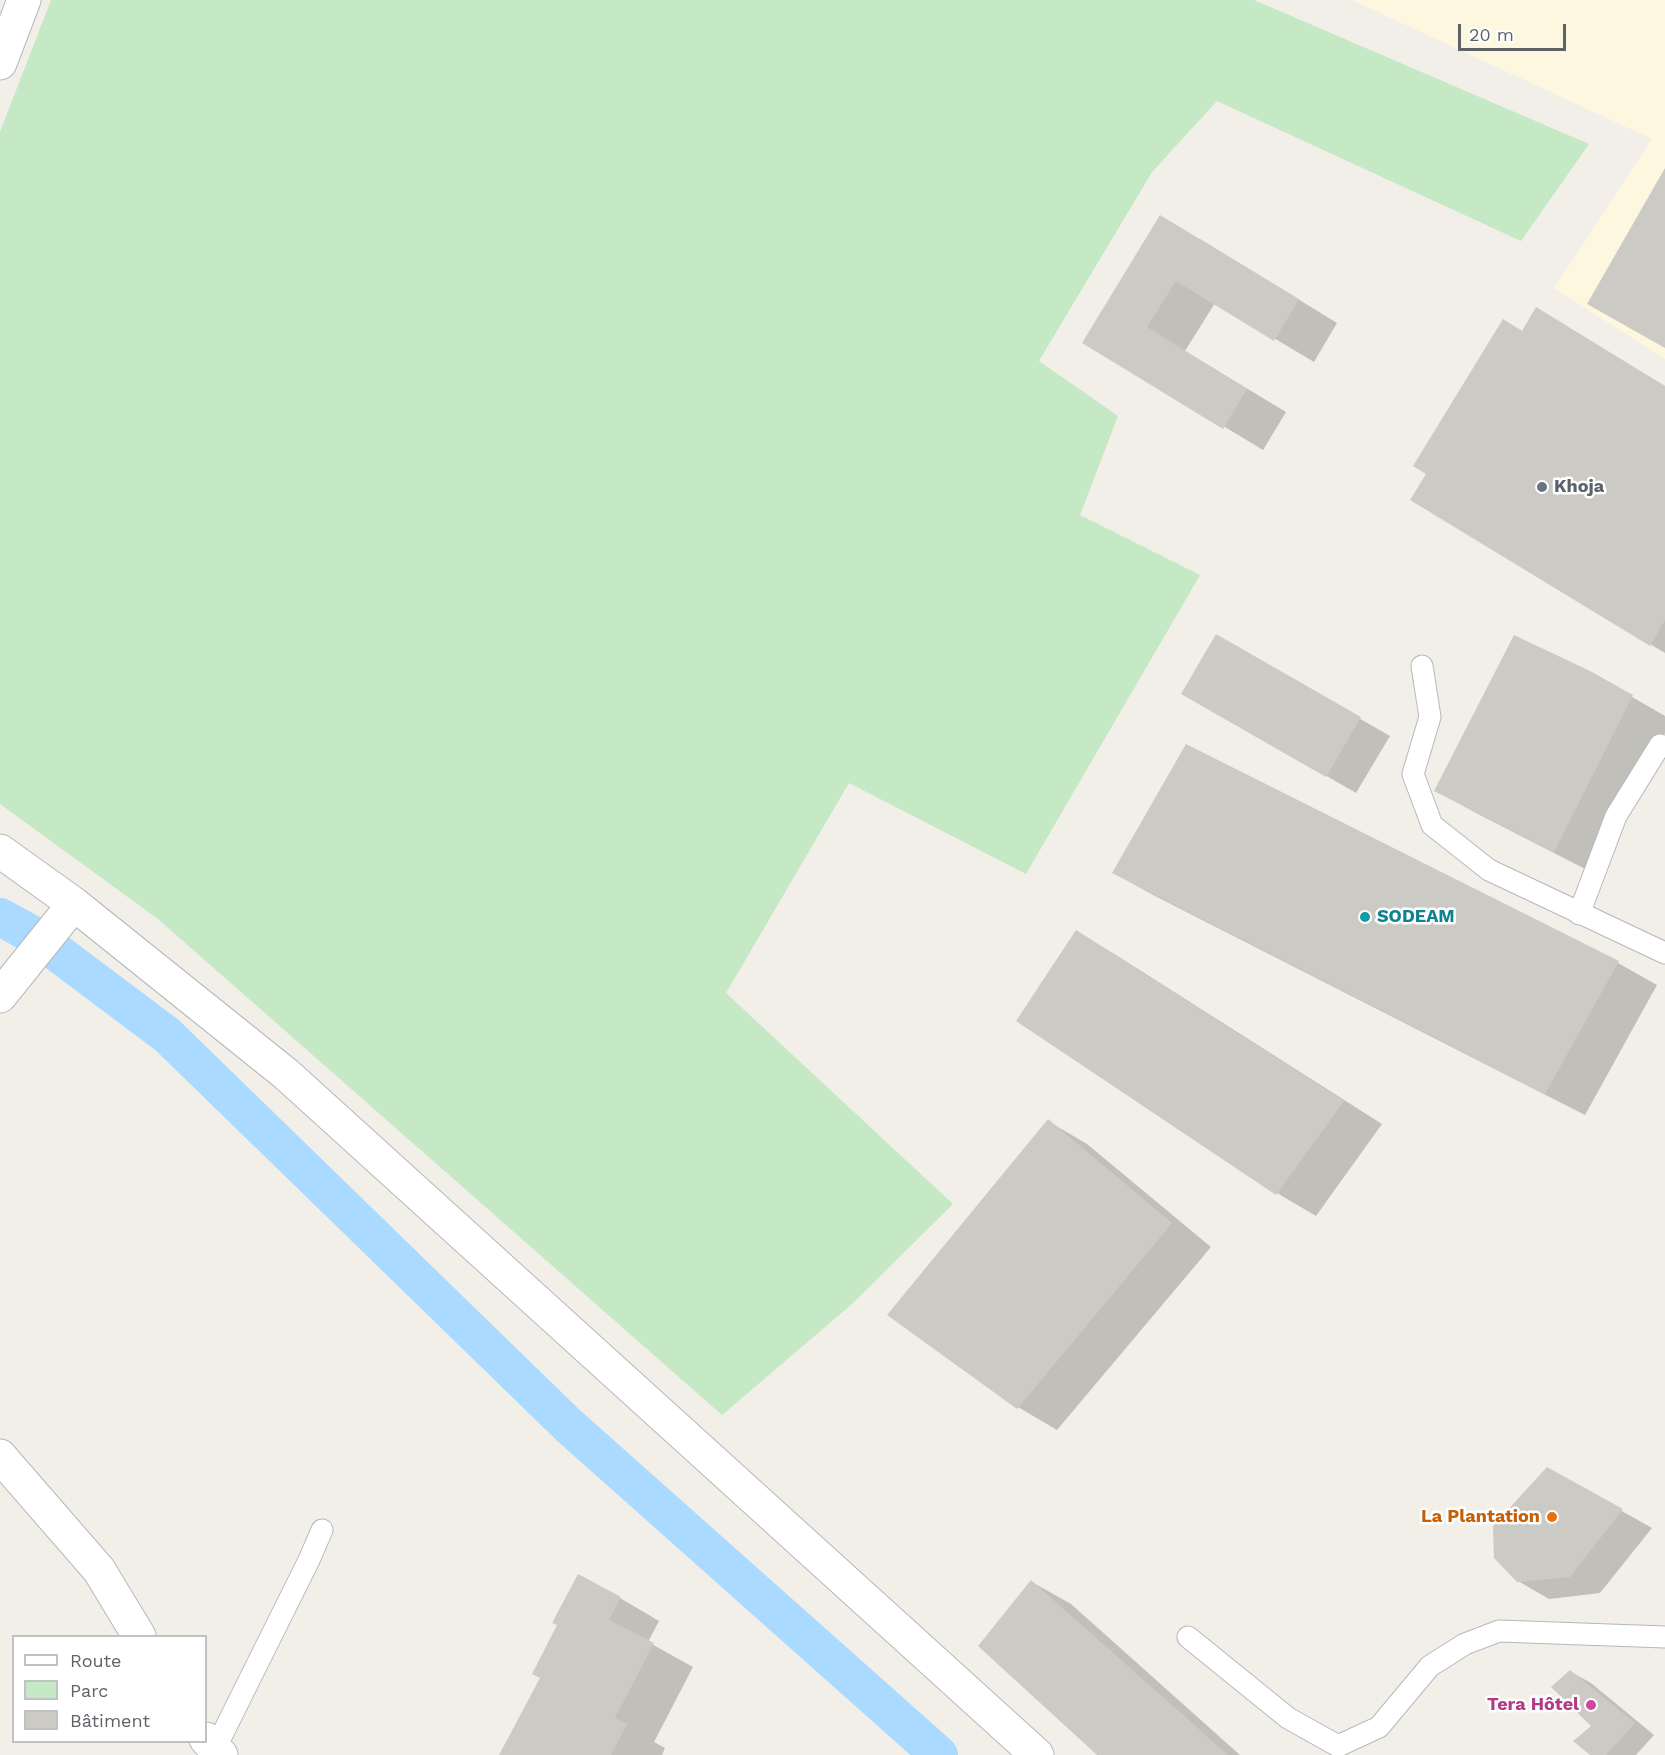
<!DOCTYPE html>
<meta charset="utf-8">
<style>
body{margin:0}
#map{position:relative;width:1665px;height:1755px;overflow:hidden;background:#f1efe8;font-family:"Work Sans",sans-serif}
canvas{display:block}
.legend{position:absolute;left:12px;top:1635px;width:195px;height:108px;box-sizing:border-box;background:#fff;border:2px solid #bfc1c3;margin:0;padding:8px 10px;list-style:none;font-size:18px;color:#5f6368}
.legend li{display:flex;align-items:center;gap:12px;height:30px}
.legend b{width:30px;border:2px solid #bfc1c3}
.scale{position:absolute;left:1458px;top:24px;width:108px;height:27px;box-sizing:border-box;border:3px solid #5f6368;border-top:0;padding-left:8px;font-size:18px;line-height:21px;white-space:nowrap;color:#5f6368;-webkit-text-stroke:4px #fff;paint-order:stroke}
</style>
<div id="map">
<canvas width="1665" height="1755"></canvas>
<ul class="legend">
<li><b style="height:8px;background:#fff"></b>Route</li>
<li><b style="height:16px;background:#c5e8c5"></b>Parc</li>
<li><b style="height:16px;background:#cccac5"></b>Bâtiment</li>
</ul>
<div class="scale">20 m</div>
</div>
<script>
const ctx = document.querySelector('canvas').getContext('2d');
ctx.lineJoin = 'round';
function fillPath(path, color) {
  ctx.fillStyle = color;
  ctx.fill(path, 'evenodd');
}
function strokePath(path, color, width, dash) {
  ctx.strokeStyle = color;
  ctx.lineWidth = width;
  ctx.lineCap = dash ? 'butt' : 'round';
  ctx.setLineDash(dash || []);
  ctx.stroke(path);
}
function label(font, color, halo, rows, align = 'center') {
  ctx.font = font + ' "Work Sans",sans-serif';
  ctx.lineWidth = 5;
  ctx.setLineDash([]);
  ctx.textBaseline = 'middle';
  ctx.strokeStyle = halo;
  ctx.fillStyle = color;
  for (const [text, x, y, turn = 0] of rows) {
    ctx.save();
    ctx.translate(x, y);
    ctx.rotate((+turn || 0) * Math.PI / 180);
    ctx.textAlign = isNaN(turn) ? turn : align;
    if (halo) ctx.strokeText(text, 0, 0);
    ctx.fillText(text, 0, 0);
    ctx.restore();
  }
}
const commercial = new Path2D(`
 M 1352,0 L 1665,0 L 1665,359 L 1554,288 L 1652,139 Z`);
const green = new Path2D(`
 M 51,0 L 1254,0 L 1589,144 L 1521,241 L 1217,101 L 1152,172 L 1039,361 L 1118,416 L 1080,515 L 1200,575 L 1026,874 L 849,783 L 726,993 L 953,1204 L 852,1304 L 722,1415 L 158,919 L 0,804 L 0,132 Z`);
const shadow = new Path2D(`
 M 1200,239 L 1337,323 L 1314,362 L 1215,303 L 1185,351 L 1286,412 L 1263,450 L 1084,342 Z
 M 1522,332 L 1665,386 L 1665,653 L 1650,644 L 1428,474 Z
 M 1216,636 L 1390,736 L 1356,793 L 1183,693 Z
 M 1589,672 L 1665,716 L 1665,733 L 1593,873 L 1476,813 L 1436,791 Z
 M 1114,873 L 1618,963 L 1657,985 L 1585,1115 L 1153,895 Z
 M 1077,932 L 1116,955 L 1382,1124 L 1316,1216 L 1277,1193 Z
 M 1048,1121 L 1087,1144 L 1211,1247 L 1057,1430 L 1018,1407 Z
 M 1547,1469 L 1652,1528 L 1600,1593 L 1549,1599 L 1518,1581 Z
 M 1032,1582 L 1071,1604 L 1240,1755 L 1099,1755 Z
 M 620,1598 L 659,1621 L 648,1642 L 693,1667 L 654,1742 L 665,1748 L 662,1755 L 500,1755 Z
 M 1571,1672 L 1591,1683 L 1654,1735 L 1636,1755 L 1592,1755 L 1593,1726 Z`);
const canal = new Path2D(`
 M 0,917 L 35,936 L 167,1035 L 568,1425 L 939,1755`);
const building = new Path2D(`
 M 1665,168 L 1665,348 L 1587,304 Z
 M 1160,215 L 1299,299 L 1274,341 L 1176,281 L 1147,327 L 1247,389 L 1223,429 L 1082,343 Z
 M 1536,307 L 1665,386 L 1665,620 L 1650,646 L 1410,500 L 1426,474 L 1413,466 L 1503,319 L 1522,331 Z
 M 1216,634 L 1361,717 L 1326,777 L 1181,694 Z
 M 1514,635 L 1590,671 L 1633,695 L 1554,852 L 1434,791 Z
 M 1186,744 L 1619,961 L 1545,1094 L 1112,873 Z
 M 1076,930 L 1344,1101 L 1276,1195 L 1016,1021 Z
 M 1048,1119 L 1172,1223 L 1017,1409 L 887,1315 Z
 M 1547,1467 L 1623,1509 L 1570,1577 L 1517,1582 L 1494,1558 L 1493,1526 Z
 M 578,1574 L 621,1597 L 609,1620 L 654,1643 L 615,1718 L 627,1724 L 611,1755 L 499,1755 L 540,1678 L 532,1674 L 557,1625 L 552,1623 Z
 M 1031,1580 L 1228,1755 L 1097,1755 L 978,1646 Z
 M 1570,1670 L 1635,1723 L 1606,1755 L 1590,1755 L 1573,1741 L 1591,1726 L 1551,1687 Z`);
const lane = new Path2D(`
 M 1422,666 L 1430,717 L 1413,774 L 1432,825 L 1489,870 L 1665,953
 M 1579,914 L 1616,816 L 1660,745
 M 1188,1637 L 1288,1718 L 1338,1746 L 1379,1727 L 1430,1666 L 1465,1644 L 1499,1631 L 1665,1637
 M 215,1749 L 309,1560 L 322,1530`);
const street = new Path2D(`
 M 0,63 L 24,0
 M 0,851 L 74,904 L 286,1074 L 1037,1755
 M 0,996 L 74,904
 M 0,1456 L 99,1570 L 139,1636
 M 206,1739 L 221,1755`);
const markers = [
 [1542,487,6,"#6b7280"],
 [1365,917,6,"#0f9aa8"],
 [1552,1517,6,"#e8710a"],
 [1591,1705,6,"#d1479c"]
];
const worshipNames = [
 ["Khoja",1554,487]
];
const cultureNames = [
 ["SODEAM",1377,917]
];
const foodNames = [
 ["La Plantation",1540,1517]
];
const hotelNames = [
 ["Tera Hôtel",1579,1705]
];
fillPath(commercial, '#fef7e0');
fillPath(green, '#c5e8c5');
fillPath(shadow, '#0003');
strokePath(canal, '#aadaff', 38);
fillPath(building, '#cccac5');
strokePath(lane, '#b5b8bc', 23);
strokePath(street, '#b5b8bc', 35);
strokePath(lane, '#fff', 21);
strokePath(street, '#fff', 33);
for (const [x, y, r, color] of markers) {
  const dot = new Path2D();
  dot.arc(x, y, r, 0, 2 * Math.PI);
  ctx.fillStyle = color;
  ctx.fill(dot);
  strokePath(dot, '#fff', 2);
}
label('bold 18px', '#5b616d', '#fff', worshipNames, 'left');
label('bold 18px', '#0d838f', '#fff', cultureNames, 'left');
label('bold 18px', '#c56008', '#fff', foodNames, 'right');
label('bold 18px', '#b23c85', '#fff', hotelNames, 'right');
</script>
